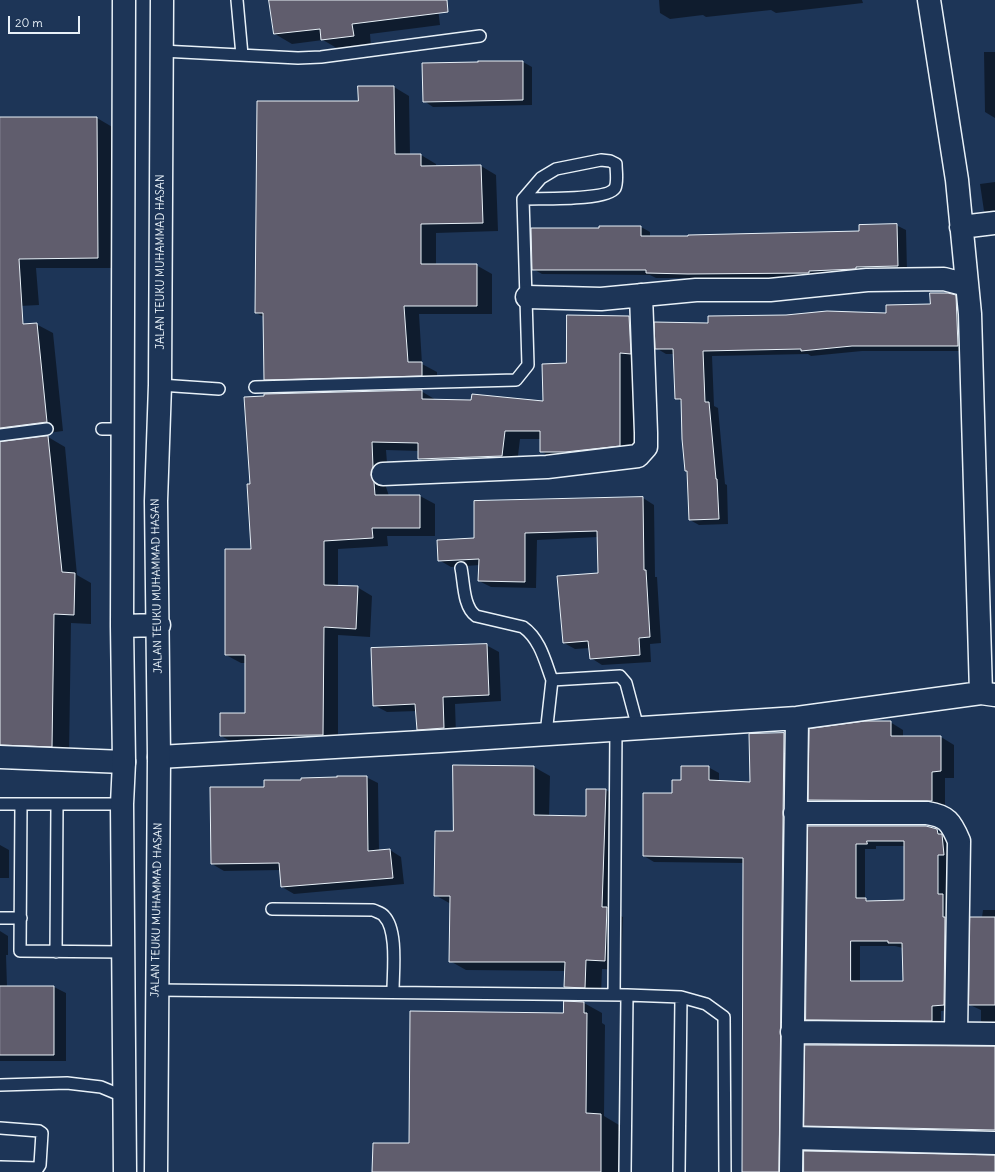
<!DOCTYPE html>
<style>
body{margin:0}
#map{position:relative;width:995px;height:1172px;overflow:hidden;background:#1d3557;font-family:Delius,sans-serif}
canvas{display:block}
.scale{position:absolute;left:8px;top:16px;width:72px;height:18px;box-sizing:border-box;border:2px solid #e8f1f8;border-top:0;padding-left:5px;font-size:12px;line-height:14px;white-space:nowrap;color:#e8f1f8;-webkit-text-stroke:3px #1d3557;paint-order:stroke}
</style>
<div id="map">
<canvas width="995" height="1172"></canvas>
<div class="scale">20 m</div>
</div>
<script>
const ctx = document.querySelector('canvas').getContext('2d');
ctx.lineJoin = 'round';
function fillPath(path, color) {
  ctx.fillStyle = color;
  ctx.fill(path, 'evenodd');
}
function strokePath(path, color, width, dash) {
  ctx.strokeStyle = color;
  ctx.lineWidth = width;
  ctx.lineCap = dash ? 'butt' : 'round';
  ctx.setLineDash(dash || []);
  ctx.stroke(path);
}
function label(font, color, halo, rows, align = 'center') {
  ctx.font = font + ' Delius,sans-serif';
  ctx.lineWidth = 4;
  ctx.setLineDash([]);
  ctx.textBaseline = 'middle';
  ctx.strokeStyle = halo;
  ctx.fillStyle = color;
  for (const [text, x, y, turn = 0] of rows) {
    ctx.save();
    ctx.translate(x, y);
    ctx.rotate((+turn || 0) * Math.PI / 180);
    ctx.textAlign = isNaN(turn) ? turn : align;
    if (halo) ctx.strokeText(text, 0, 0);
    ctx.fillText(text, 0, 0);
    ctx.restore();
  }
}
const shadow = new Path2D(`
 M 271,0 L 437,0 L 440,25 L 370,34 L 371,46 L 340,50 L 323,40 L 292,44 L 275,34 Z
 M 659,0 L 862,0 L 863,3 L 776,13 L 771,10 L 706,17 L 703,15 L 670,19 L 660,13 Z
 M 984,52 L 995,52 L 995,118 L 985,112 Z
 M 523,62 L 532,67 L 532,105 L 433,107 L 424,101 L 479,63 Z
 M 394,87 L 409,96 L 410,155 L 421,155 L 436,164 L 436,167 L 481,166 L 496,175 L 498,231 L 436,233 L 436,265 L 476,265 L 492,274 L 492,314 L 419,314 L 422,364 L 437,372 L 437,384 L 281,388 L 265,379 L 264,317 L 256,313 L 359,102 Z
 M 0,118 L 97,118 L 114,128 L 115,268 L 36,268 L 39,305 L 0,307 Z
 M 995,182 L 995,217 L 993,217 L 984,211 L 980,184 Z
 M 896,225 L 906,230 L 907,271 L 818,278 L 656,278 L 650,275 L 542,274 L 533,269 L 600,229 L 641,227 L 650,232 L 650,237 L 861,232 Z
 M 955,296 L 965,301 L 967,351 L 862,351 L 811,356 L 808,354 L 712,356 L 714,406 L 718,408 L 725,484 L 727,485 L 728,524 L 699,525 L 690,520 L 682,402 L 676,398 L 674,354 L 666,354 L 656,348 L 709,324 L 887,314 L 931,305 Z
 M 629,317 L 644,326 L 634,361 L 635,454 L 555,460 L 541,451 L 541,439 L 520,439 L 517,464 L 433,467 L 419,458 L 419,451 L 386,450 L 388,476 L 385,484 L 389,496 L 420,496 L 435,504 L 435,536 L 387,536 L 388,546 L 338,549 L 338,587 L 357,587 L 372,596 L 370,637 L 338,635 L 338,743 L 236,744 L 221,736 L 246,714 L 246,663 L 241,663 L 226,655 L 252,550 L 251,485 L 421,391 L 436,400 L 545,403 L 567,364 Z
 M 36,324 L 53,333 L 63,431 L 16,437 L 11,442 L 48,437 L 65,447 L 77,575 L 91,583 L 91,624 L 71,623 L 69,756 L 0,756 L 0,328 Z
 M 643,498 L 654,505 L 655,577 L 657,577 L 661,643 L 650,644 L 651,662 L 602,665 L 591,658 L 590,648 L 575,649 L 564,643 L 599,574 L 598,537 L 537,540 L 536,588 L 491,587 L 479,581 L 480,565 L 451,567 L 439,560 L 475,539 Z
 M 486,645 L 499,652 L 501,701 L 455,704 L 456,735 L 430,736 L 418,729 L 417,711 L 387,712 L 374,705 Z
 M 890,722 L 903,730 L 903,737 L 941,737 L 954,745 L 954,778 L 945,778 L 945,808 L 822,807 L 809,800 Z
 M 784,734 L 794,740 L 789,1172 L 743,1172 L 744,863 L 654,862 L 644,856 L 673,794 L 682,781 L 708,767 L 719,773 L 719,781 L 751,783 L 750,735 Z
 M 534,767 L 550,776 L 549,816 L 587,817 L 606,790 L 622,799 L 618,915 L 623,917 L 621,970 L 602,969 L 601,996 L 581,996 L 565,987 L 566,971 L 466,970 L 450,961 L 451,904 L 435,895 L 454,832 Z
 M 366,777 L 378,783 L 379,851 L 390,850 L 401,857 L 404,884 L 294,894 L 282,887 L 281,870 L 224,871 L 212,864 L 265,788 L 265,781 Z
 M 809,826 L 937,830 L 946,835 L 953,860 L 947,860 L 947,897 L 952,900 L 953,1010 L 941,1011 L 941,1026 L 816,1024 L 807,1019 ZM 876,846 L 905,846 L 905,901 L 871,902 L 865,899 L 865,849 L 876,849 ZM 860,946 L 895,946 L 903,948 L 904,982 L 860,982 Z
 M 0,845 L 9,850 L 9,878 L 0,878 Z
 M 983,910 L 995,910 L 995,1026 L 990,1026 L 981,1021 L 981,1010 L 970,1005 Z
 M 0,931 L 8,936 L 8,955 L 6,955 L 7,987 L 54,987 L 66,993 L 66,1061 L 0,1061 Z
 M 565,1002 L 584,1003 L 602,1013 L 602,1023 L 605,1025 L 604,1116 L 619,1125 L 619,1172 L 373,1172 L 410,1144 L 564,1014 Z
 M 995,1047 L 995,1135 L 814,1131 L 805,1125 Z`);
const building = new Path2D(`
 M 269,0 L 447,0 L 448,12 L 352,24 L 354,36 L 321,40 L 320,29 L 274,34 Z
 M 478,61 L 523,61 L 523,100 L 423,102 L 422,63 L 478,62 Z
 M 358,86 L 394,86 L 395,154 L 421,154 L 421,166 L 481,165 L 483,223 L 421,224 L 421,264 L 477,264 L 477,306 L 404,306 L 408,362 L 422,362 L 422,376 L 264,380 L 263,313 L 255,313 L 257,101 L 358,101 Z
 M 0,117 L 97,117 L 98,258 L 19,259 L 23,324 L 37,323 L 47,422 L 0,428 Z
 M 897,224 L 898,266 L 856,267 L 856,269 L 809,271 L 809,273 L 688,274 L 646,273 L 646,270 L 532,270 L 531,228 L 599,228 L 599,226 L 641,226 L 641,236 L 688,236 L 688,235 L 859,231 L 859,225 Z
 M 930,293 L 948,293 L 956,295 L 958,346 L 852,346 L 801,351 L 801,349 L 703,351 L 705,402 L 709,402 L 716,479 L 717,479 L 719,519 L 689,520 L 687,471 L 685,471 L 682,439 L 681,399 L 675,399 L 673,349 L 655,349 L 654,322 L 708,323 L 708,316 L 786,315 L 827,311 L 886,313 L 886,305 L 930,304 Z
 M 567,315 L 629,316 L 631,354 L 620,353 L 620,446 L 565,452 L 540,452 L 540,431 L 505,431 L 502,456 L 418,459 L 418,443 L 372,442 L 373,467 L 371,475 L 374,482 L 375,495 L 420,495 L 420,528 L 372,528 L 373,538 L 324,541 L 324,585 L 358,586 L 356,629 L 324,627 L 323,735 L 220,736 L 220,713 L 245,713 L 245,655 L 225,655 L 225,549 L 251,549 L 247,484 L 250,484 L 244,397 L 264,396 L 264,394 L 422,390 L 422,399 L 471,400 L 472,394 L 543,401 L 542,364 L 566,363 Z
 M 48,436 L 62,572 L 75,573 L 74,615 L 54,614 L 52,747 L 0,745 L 0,442 Z
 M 643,497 L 644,570 L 646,570 L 650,637 L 639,638 L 640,655 L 590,659 L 588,641 L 563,643 L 557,576 L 598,573 L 597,531 L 525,533 L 525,582 L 478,581 L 479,559 L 438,561 L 437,540 L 474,538 L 474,501 Z
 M 487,644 L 489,695 L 443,697 L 444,728 L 417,730 L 415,704 L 373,706 L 371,648 Z
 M 865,721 L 891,721 L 891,736 L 941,736 L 941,771 L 932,772 L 932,801 L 808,800 L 809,729 Z
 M 784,733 L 779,1172 L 742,1172 L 743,858 L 643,856 L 643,793 L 672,793 L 672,780 L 681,780 L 681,766 L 709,766 L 709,780 L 750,782 L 749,734 Z
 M 453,765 L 534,766 L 534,815 L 586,816 L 586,789 L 606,789 L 602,907 L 607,907 L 605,961 L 586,960 L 585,988 L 564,987 L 565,962 L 449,962 L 450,896 L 434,896 L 435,831 L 453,831 Z
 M 337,776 L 367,776 L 368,851 L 390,849 L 393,878 L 281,887 L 279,863 L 211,864 L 210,787 L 264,787 L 264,780 L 301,780 L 301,778 L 337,777 Z
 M 808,826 L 926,826 L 937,829 L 938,834 L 942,834 L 944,855 L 938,855 L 938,894 L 943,894 L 943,917 L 945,917 L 944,1005 L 932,1006 L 932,1021 L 806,1020 ZM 867,841 L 904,841 L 904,900 L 866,901 L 866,898 L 856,898 L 856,844 L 867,844 ZM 851,941 L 888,941 L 888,943 L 902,943 L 903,981 L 851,981 Z
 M 970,917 L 995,917 L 995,1005 L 969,1005 Z
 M 0,986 L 54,986 L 54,1055 L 0,1055 Z
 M 564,1001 L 584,1002 L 584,1013 L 587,1013 L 586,1113 L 601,1114 L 601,1172 L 372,1172 L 373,1143 L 409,1143 L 410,1011 L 563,1013 Z
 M 805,1045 L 995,1046 L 995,1130 L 804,1126 Z
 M 804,1151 L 995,1155 L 995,1172 L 804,1172 Z`);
const lane = new Path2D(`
 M 237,0 L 242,55
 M 162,51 L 298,58 L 321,57 L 480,36
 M 160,385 L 219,389
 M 255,387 L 516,380 L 528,365 L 523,199 L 541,178 L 556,169 L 601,160 L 610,161 L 616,164 C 616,171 618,182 615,188 C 607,201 539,198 523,199
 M 102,429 L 123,429
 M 0,435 L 47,429
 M 461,568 C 464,582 463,607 476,616 L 523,627 C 540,639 545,661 552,680
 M 546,734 L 552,680 L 620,676 L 626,683 L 638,728
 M 0,804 L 122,804
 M 21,804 L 20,951 L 124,952
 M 272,909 L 373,910 C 377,912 382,913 384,916 C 398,930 393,972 393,991
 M 0,918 L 21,918
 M 56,952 L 57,804
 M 156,990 L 627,995 L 681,997 L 706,1004 L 724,1017 L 725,1172
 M 614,995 L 616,729
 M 0,1085 L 67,1083 L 101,1087 L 125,1097
 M 0,1128 L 39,1131 L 42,1133 L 40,1165 L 38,1168 L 0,1167
 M 625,1172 L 627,995
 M 679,1172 L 681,997`);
const street = new Path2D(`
 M 929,0 L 957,180 L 970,314 L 981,693
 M 961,227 L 995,223
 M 527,297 L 601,299 L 696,290 L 770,290 L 867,280 L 944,279 L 967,285
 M 383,474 L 547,467 L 638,456 L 646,447 L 646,433 L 641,295
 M 0,757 L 124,762
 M 159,757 L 440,741 L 797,718 L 981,693 L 995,695
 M 795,813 L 927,813 C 947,816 951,822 959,841 L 956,1033
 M 792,1032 L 995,1034
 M 793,1138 L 995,1143
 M 791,1172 L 797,718`);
const highway = new Path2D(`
 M 124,0 L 122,626 L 124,762 L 122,804 L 125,1172
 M 122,626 L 159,625
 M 156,1172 L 159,757 L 156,501 L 160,385 L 162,0`);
const streetNames = [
 ["JALAN TEUKU MUHAMMAD HASAN",161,262,-90],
 ["JALAN TEUKU MUHAMMAD HASAN",157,586,-91],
 ["JALAN TEUKU MUHAMMAD HASAN",157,910,-89]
];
fillPath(shadow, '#0007');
fillPath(building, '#605d6d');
strokePath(building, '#e8f1f8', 1);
strokePath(lane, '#e8f1f8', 14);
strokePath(street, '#e8f1f8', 25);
strokePath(highway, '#e8f1f8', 25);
strokePath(lane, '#1d3557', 11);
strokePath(street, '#1d3557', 22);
strokePath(highway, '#1d3557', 22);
label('11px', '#e8f1f8', '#1d3557', streetNames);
</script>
